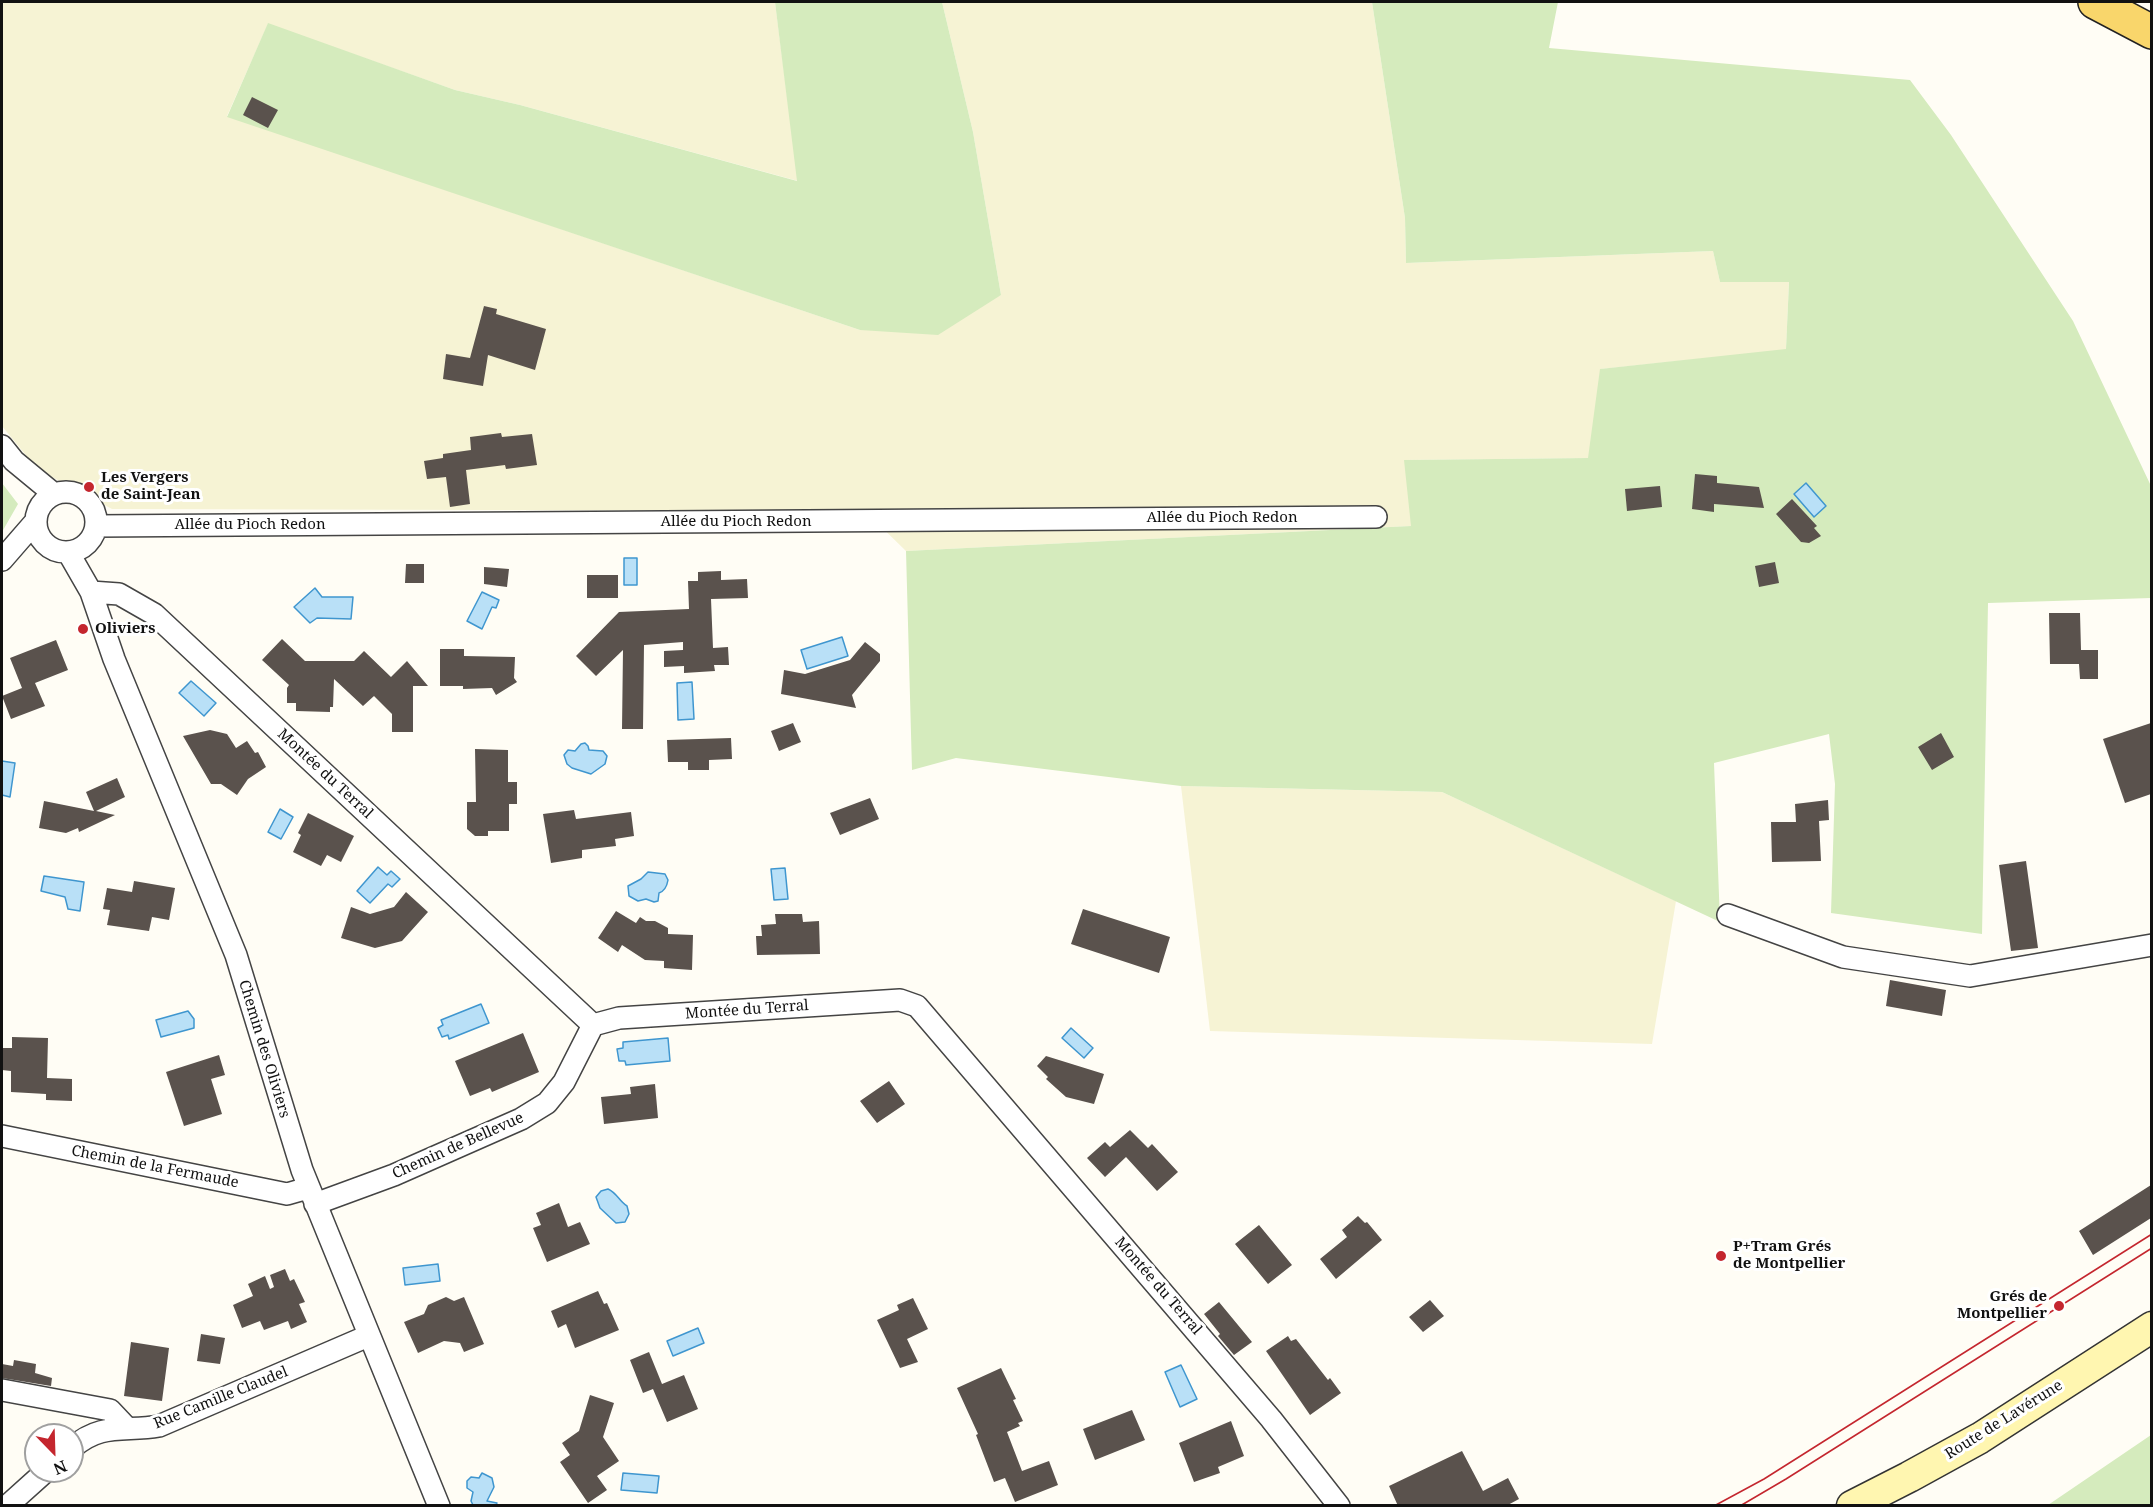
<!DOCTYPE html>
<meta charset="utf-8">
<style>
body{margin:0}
#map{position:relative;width:2153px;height:1507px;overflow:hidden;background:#fffdf5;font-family:"Noto Serif",serif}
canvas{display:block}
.frame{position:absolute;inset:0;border:3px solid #111;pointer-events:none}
.north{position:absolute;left:24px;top:1423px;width:60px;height:60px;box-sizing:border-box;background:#fff;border:2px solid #a0a0a0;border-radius:50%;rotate:157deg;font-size:16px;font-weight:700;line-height:24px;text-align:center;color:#111}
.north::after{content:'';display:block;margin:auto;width:21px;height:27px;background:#c4262e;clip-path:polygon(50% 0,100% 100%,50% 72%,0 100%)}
</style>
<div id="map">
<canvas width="2153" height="1507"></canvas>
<div class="frame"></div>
<div class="north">N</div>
</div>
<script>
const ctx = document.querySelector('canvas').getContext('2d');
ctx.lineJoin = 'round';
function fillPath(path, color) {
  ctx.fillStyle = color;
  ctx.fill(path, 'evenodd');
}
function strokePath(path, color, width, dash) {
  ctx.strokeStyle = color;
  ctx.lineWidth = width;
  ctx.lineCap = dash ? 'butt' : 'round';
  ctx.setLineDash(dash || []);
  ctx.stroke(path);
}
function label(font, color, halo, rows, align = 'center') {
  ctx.font = font + ' "Noto Serif",serif';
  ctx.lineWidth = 6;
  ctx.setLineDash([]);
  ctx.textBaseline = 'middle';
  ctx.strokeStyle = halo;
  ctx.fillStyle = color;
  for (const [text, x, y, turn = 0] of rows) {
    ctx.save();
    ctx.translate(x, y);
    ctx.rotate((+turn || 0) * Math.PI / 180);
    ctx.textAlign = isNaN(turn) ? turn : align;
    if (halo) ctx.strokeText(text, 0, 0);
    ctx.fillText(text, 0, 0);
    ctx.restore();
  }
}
const farmland = new Path2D(`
 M 2,2 L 775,2 L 798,181 L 520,105 L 455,90 L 268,24 L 227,116 L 860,330 L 1001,295 L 973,132 L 942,2 L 1372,2 L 1405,218 L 1406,263 L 1713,251 L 1720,282 L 1789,281 L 1786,350 L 1601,369 L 1589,458 L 1405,460 L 1412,526 L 906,551 L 865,511 L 112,509 L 37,469 L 2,426 Z
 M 1181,786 L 1442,792 L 1676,901 L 1652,1044 L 1210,1031 Z`);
const green = new Path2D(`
 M 775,2 L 942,2 L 973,132 L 1001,295 L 938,335 L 860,330 L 227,117 L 268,23 L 455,90 L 520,105 L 797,181 Z
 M 1372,2 L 1558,2 L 1549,48 L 1910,80 L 1951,135 L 2073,321 L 2151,486 L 2151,598 L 1988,603 L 1982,934 L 1831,913 L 1835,784 L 1829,734 L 1714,763 L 1720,922 L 1442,792 L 1181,786 L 956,758 L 912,770 L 906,551 L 1411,526 L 1404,460 L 1588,458 L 1600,369 L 1786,349 L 1789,282 L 1720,282 L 1713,251 L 1406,263 L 1405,218 Z
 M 2,483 L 18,504 L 2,532 Z
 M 2151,1435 L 2151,1505 L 2048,1505 Z`);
const water = new Path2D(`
 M 1806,483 L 1826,506 L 1814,517 L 1794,494 Z
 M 624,558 L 637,558 L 637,585 L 624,585 Z
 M 315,588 L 322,597 L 353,597 L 351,619 L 317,618 L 310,623 L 294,607 Z
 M 482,592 L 499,600 L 496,608 L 492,607 L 482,629 L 467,621 Z
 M 842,637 L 848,656 L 807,669 L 801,650 Z
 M 191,681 L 216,703 L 204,716 L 179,693 Z
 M 692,682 L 694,719 L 678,720 L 677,683 Z
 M 585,743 L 588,746 L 589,750 L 603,751 L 607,756 L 605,764 L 591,774 L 572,768 L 567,764 L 564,755 L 568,750 L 575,751 L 581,744 Z
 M 2,761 L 15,763 L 10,797 L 2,795 Z
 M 280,809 L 293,817 L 281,839 L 268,832 Z
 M 378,867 L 387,875 L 391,871 L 400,879 L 392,887 L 388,884 L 370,903 L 357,891 Z
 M 785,868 L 788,899 L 774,900 L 771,869 Z
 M 648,872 L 665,874 L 668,880 C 667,886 665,891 659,893 L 658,901 L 654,902 L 646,899 L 638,901 L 629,896 L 628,886 L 641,879 Z
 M 44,876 L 84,882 L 80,911 L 68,909 L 65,897 L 41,891 Z
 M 481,1004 L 489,1023 L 449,1039 L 448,1035 L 442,1037 L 438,1028 L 443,1025 L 441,1020 Z
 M 188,1011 L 194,1019 L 194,1028 L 161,1037 L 156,1020 Z
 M 1071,1028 L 1093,1048 L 1084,1058 L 1062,1038 Z
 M 668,1038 L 670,1061 L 626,1065 L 625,1061 L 619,1061 L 617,1049 L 623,1048 L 623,1042 Z
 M 608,1189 C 617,1193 619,1201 627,1206 L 629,1214 L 625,1222 L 616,1223 L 600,1208 L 596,1197 L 601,1191 Z
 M 438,1264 L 440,1281 L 405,1285 L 403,1268 Z
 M 698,1328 L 704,1343 L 673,1356 L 667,1341 Z
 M 1181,1365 L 1197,1399 L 1180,1407 L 1165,1372 Z
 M 482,1473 L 492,1478 L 494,1487 L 487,1501 L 497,1503 L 496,1505 L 473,1505 L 471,1501 L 473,1492 L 467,1488 L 467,1481 L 471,1477 L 479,1478 Z
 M 623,1473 L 659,1476 L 657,1493 L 621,1490 Z`);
const building = new Path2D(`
 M 252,97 L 278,110 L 268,128 L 243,115 Z
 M 484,306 L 497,309 L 496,314 L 546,329 L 535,370 L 488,355 L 483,386 L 443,379 L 446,354 L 470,358 Z
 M 501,433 L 502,437 L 532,434 L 537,465 L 506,469 L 505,465 L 466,470 L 470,504 L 450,507 L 446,477 L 427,479 L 424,461 L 443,458 L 443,454 L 471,450 L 470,437 Z
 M 1695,474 L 1717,476 L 1717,483 L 1759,487 L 1764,508 L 1714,504 L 1714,512 L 1692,509 Z
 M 1660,486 L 1662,507 L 1627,511 L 1625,489 Z
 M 1792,499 L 1817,526 L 1814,528 L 1821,536 L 1809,543 L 1801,542 L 1776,514 Z
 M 1775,562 L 1779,583 L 1759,587 L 1755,566 Z
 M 406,564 L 424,564 L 424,583 L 405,583 Z
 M 484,567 L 509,569 L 507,587 L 484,584 Z
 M 721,571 L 721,580 L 747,579 L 748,598 L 711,599 L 713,648 L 728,647 L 729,665 L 714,665 L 715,671 L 684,673 L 684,666 L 664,667 L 664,651 L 683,650 L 683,642 L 644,645 L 643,729 L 622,729 L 623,650 L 596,676 L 576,656 L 619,612 L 689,609 L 688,581 L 698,581 L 698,572 Z
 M 587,575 L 618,575 L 618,598 L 587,598 Z
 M 2049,613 L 2080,613 L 2081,650 L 2098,650 L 2098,679 L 2080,679 L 2079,664 L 2050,664 Z
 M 282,639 L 305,661 L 354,661 L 364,651 L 391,677 L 407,661 L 428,686 L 413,686 L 413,732 L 392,732 L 392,714 L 374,696 L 363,706 L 334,679 L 333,707 L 330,707 L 330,712 L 296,711 L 296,703 L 287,703 L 287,688 L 289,685 L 262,660 Z
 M 56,640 L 68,670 L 35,683 L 45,706 L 11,719 L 2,696 L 22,688 L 10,658 Z
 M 865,642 L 880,654 L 880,661 L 852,695 L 856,708 L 781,694 L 784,670 L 805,674 L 850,660 Z
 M 440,649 L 464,649 L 464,656 L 515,657 L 514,678 L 517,682 L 496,695 L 492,688 L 463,689 L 463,686 L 440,686 Z
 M 793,723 L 801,742 L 779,751 L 771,731 Z
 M 2151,723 L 2151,794 L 2125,803 L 2103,739 Z
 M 210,730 L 227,734 L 236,748 L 247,741 L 255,753 L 258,752 L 266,767 L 248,779 L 237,795 L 221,784 L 211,784 L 183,736 Z
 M 1941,733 L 1954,757 L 1932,770 L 1918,747 Z
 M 731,738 L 732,759 L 709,760 L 709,770 L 688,770 L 688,762 L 668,762 L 667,740 Z
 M 475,749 L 508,750 L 508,782 L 517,782 L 517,804 L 509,804 L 509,831 L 488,831 L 488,836 L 475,836 L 467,829 L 467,802 L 476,802 Z
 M 117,778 L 125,797 L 96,811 L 115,815 L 79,832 L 78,828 L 66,833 L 39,828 L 44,801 L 94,811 L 86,792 Z
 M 870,798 L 879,819 L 840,835 L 830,813 Z
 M 1828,800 L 1829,820 L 1819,821 L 1821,861 L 1772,862 L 1771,822 L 1796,822 L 1795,804 Z
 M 574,810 L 576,819 L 631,812 L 634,836 L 615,839 L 616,846 L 582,850 L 582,858 L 551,863 L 543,814 Z
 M 308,813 L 354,836 L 341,862 L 327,855 L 321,866 L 293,852 L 301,835 L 298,833 Z
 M 2026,861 L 2038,948 L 2011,951 L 1999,865 Z
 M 134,881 L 175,888 L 169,920 L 152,917 L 149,931 L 107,925 L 110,910 L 103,909 L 107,888 L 132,892 Z
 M 406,892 L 428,912 L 402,941 L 375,948 L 341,938 L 351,907 L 370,914 L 394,907 Z
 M 1083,909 L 1170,937 L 1159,973 L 1071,944 Z
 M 616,911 L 636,923 L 640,917 L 646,921 L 655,921 L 668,928 L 668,934 L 693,935 L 692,970 L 664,968 L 664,961 L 645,960 L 622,945 L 618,952 L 598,938 Z
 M 775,914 L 802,914 L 803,922 L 819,921 L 820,954 L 757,955 L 756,936 L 762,936 L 761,925 L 776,924 Z
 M 1890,980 L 1946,990 L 1942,1016 L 1886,1006 Z
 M 523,1033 L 539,1072 L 492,1092 L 490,1088 L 470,1096 L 455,1061 Z
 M 12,1037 L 48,1038 L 47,1078 L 72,1079 L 72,1101 L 46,1100 L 46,1094 L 11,1092 L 11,1071 L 2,1070 L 2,1048 L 12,1048 Z
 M 219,1055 L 225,1075 L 211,1079 L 222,1114 L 184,1126 L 166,1072 Z
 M 1046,1056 L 1104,1074 L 1094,1104 L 1066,1097 L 1046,1079 L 1048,1077 L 1037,1066 Z
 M 889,1081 L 905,1104 L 877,1123 L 860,1101 Z
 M 655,1084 L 658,1118 L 604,1124 L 601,1097 L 631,1094 L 630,1087 Z
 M 1130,1130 L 1148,1148 L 1152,1144 L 1178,1172 L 1157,1191 L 1126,1157 L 1105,1177 L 1087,1158 L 1105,1142 L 1110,1147 Z
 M 2151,1185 L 2151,1218 L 2093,1255 L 2079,1231 Z
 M 559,1203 L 568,1227 L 580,1222 L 590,1244 L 547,1262 L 533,1228 L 541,1225 L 536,1213 Z
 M 1358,1216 L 1365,1223 L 1367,1222 L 1382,1240 L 1336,1279 L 1320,1259 L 1347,1237 L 1342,1230 Z
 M 1259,1225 L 1292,1265 L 1268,1284 L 1235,1244 Z
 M 285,1269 L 290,1281 L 294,1279 L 305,1302 L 299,1304 L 307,1322 L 291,1329 L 288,1321 L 264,1330 L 260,1321 L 242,1328 L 233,1305 L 253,1296 L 248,1284 L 265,1276 L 270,1289 L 274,1287 L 270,1275 Z
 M 598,1291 L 604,1304 L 607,1303 L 619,1330 L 575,1348 L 566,1324 L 558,1328 L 551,1311 Z
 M 446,1297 L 454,1301 L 464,1297 L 484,1344 L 464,1352 L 460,1343 L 444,1341 L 418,1353 L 404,1322 L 424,1314 L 428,1305 Z
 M 913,1298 L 928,1329 L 907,1339 L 918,1362 L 900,1368 L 877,1320 L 899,1310 L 897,1305 Z
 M 1430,1300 L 1444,1316 L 1423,1332 L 1409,1317 Z
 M 1219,1302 L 1252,1342 L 1234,1355 L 1218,1336 L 1220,1334 L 1204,1314 Z
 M 201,1334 L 225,1338 L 220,1364 L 197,1361 Z
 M 1288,1336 L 1291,1341 L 1296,1339 L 1328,1380 L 1330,1378 L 1341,1393 L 1310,1415 L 1266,1351 Z
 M 131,1342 L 169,1348 L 162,1401 L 124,1396 Z
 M 649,1352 L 662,1384 L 684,1375 L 698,1409 L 667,1422 L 653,1389 L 643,1393 L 630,1360 Z
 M 14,1360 L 36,1364 L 35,1373 L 52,1378 L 51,1386 L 2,1378 L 2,1364 L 13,1366 Z
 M 1001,1368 L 1016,1399 L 1013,1400 L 1023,1421 L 1018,1423 L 1020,1426 L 1007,1432 L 1022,1471 L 1049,1461 L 1058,1485 L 1015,1502 L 1005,1478 L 994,1482 L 976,1435 L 978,1434 L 957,1388 Z
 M 590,1395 L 614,1403 L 603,1437 L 619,1461 L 597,1476 L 607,1490 L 588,1503 L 560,1462 L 570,1455 L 562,1443 L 579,1431 Z
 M 1132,1410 L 1145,1440 L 1095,1460 L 1083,1429 Z
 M 1231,1421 L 1244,1456 L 1218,1467 L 1220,1473 L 1194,1482 L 1179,1443 Z
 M 1462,1451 L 1483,1491 L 1508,1478 L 1519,1499 L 1506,1506 L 1398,1506 L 1389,1486 Z`);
const minor = new Path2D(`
 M 2,446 L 14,461 L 54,494
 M36 522a30 30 0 1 1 60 0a30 30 0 1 1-60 0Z
 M 96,526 L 1376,517
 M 68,552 L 91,592 L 114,659 L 236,955 L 302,1170 L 439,1506
 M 2,560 L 35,522
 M 91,592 L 119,594 L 154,614 L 593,1025
 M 1728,915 L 1843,957 L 1970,976 L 2152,945
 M 593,1025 L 619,1018 L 900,1000 L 917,1006 L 1271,1419 L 1339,1506
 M 2,1136 L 287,1194 L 308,1188
 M 315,1204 L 394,1175 L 521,1119 L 547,1103 L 564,1082 L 593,1025
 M 2,1390 L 110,1410 L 127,1428
 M 72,1448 C 101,1422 125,1432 159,1426 L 368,1336
 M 7,1506 L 46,1471`);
const secondary = new Path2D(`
 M 1852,1506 L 1909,1477 L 1980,1438 L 2152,1327`);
const primary = new Path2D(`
 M 2095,2 L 2152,32`);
const tram = new Path2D(`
 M 1714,1506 L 1764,1479 L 2152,1234
 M 1740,1506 L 1786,1479 L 2152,1248`);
const markers = [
 [89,487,6,"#c4262e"],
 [83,629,6,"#c4262e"],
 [1721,1256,6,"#c4262e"],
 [2059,1306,6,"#c4262e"]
];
const poiNames = [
 ["Les Vergers",101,478],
 ["de Saint-Jean",101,495],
 ["Oliviers",95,629],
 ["P+Tram Grés",1733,1247],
 ["de Montpellier",1733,1264],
 ["Grés de",2047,1297,"right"],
 ["Montpellier",2047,1314,"right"]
];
const streetNames = [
 ["Allée du Pioch Redon",1222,518],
 ["Allée du Pioch Redon",736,522],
 ["Allée du Pioch Redon",250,525],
 ["Montée du Terral",325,774,43],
 ["Montée du Terral",747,1010,-4],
 ["Chemin des Oliviers",264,1049,73],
 ["Chemin de Bellevue",458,1146,-24],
 ["Chemin de la Fermaude",155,1167,11],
 ["Montée du Terral",1158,1286,49],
 ["Rue Camille Claudel",221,1398,-22],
 ["Route de Lavérune",2004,1420,-32]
];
fillPath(farmland, '#f6f3d4');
fillPath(green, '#d5ebbd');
fillPath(water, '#b9e0f7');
strokePath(water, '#3f96cf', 1.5);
fillPath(building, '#5a524d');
strokePath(minor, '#444', 24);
strokePath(secondary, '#333', 33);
strokePath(primary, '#222', 36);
strokePath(minor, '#fff', 21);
strokePath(secondary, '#fff6b0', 30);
strokePath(primary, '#f9d66b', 33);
strokePath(tram, '#c4262e', 1.5);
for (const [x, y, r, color] of markers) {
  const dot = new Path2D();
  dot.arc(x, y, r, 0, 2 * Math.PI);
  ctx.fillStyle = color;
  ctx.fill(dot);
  strokePath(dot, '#fff', 2);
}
label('bold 15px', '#111', '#fff', poiNames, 'left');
label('15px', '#111', '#fff', streetNames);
</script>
